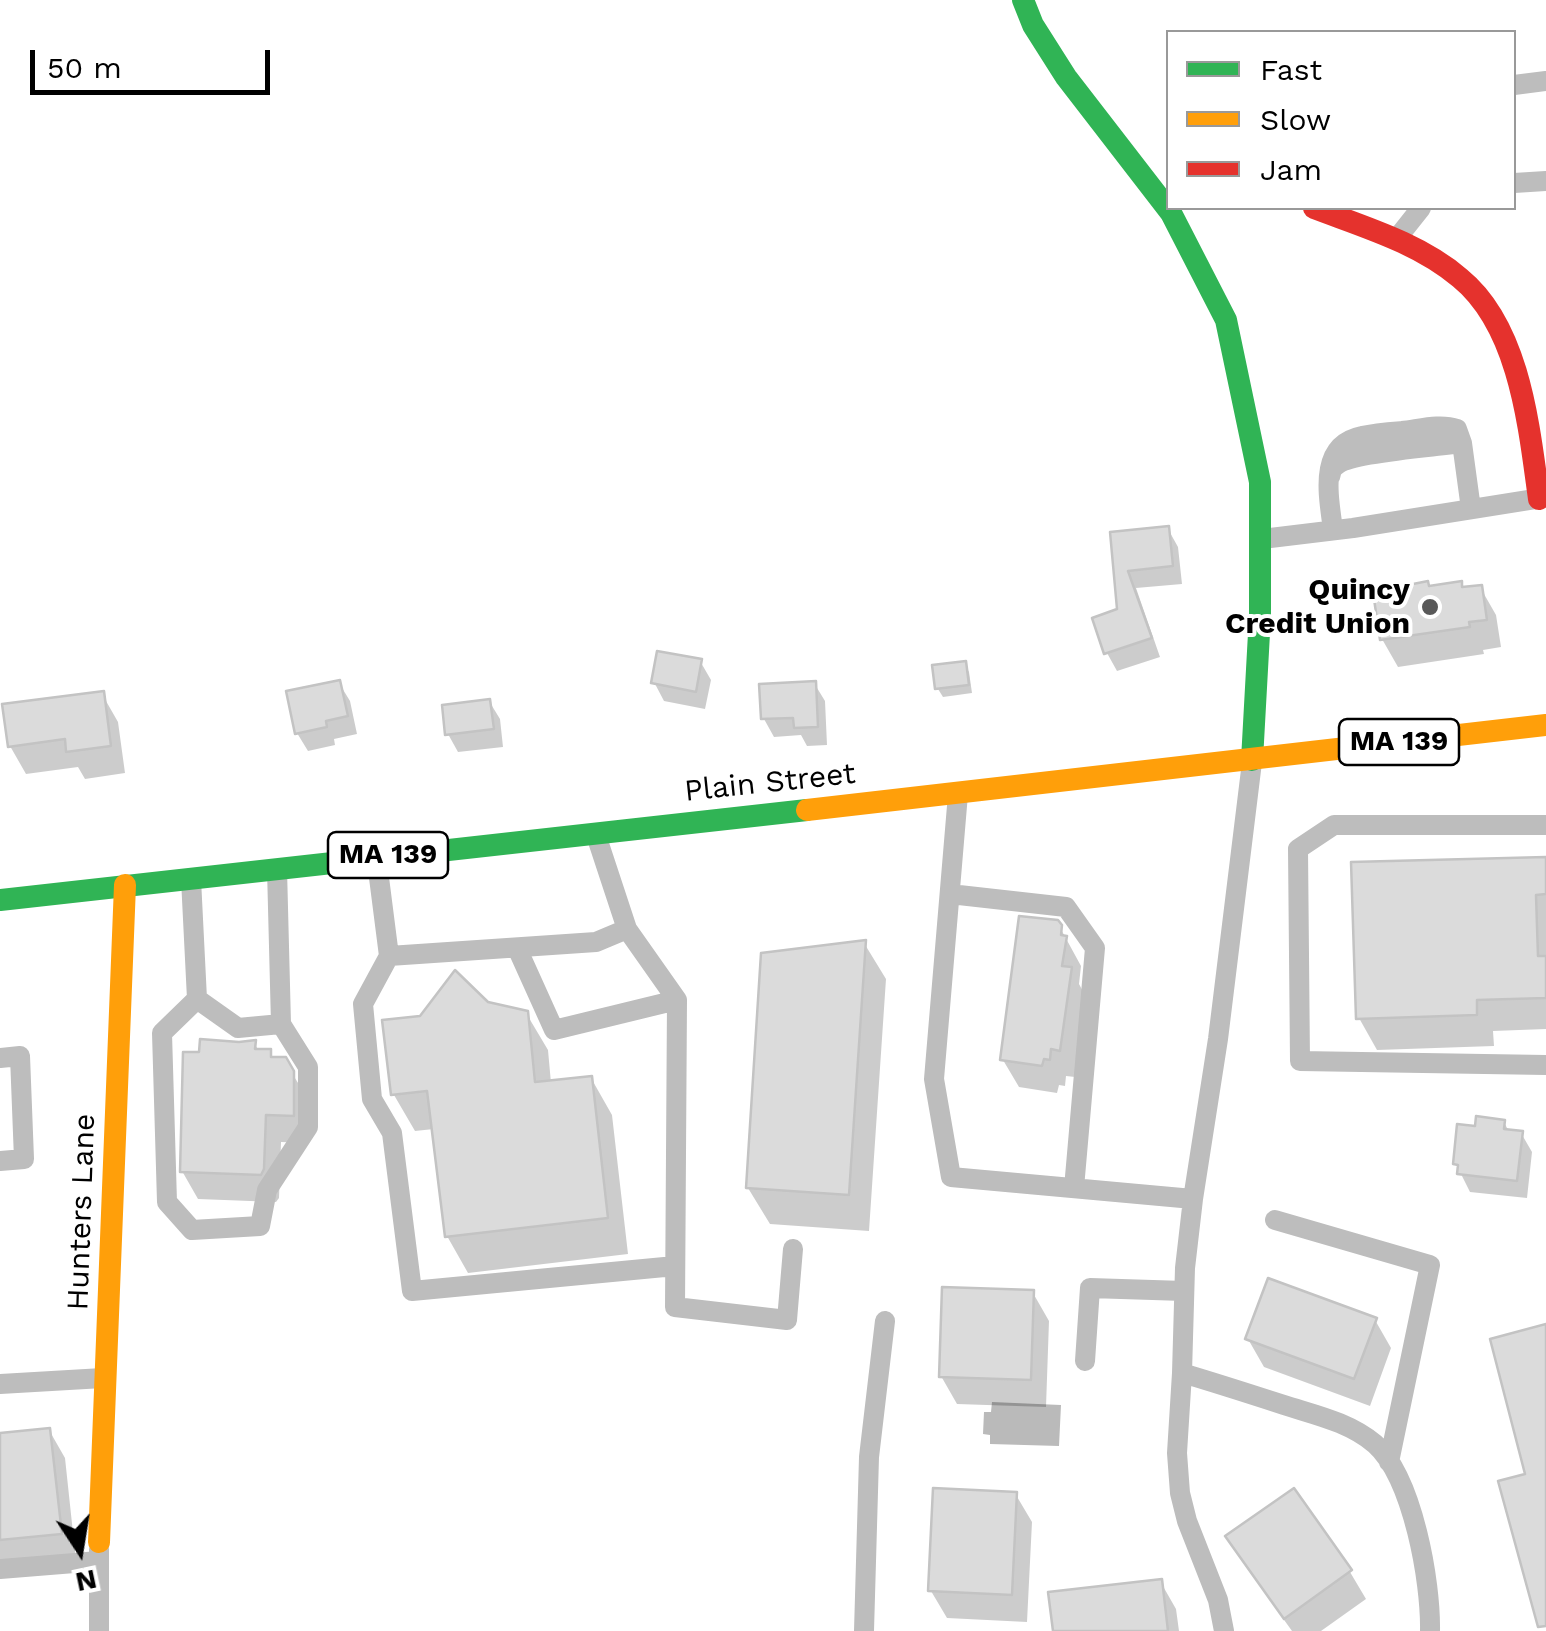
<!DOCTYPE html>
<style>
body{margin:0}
#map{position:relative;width:1546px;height:1631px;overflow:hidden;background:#fff;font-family:"Work Sans",sans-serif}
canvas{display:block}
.legend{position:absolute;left:1166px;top:30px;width:350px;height:180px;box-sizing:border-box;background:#fff;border:2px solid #999;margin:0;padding:12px 18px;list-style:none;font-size:30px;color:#000}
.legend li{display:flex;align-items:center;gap:20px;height:50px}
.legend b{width:50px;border:2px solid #999}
.north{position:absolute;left:30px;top:1501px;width:100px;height:100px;-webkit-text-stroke:8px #fff;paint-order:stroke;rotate:168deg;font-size:28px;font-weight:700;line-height:40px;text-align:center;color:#000}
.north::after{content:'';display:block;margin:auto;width:35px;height:45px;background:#000;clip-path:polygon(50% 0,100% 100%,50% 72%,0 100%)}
.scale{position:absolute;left:30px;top:50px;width:240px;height:45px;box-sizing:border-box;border:5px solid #000;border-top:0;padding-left:12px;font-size:30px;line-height:35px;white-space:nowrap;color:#000;-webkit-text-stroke:8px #fff;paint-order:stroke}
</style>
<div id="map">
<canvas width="1546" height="1631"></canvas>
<ul class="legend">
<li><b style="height:12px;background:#30b455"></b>Fast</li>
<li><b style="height:12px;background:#ff9f0a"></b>Slow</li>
<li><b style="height:12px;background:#e5322d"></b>Jam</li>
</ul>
<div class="north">N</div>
<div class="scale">50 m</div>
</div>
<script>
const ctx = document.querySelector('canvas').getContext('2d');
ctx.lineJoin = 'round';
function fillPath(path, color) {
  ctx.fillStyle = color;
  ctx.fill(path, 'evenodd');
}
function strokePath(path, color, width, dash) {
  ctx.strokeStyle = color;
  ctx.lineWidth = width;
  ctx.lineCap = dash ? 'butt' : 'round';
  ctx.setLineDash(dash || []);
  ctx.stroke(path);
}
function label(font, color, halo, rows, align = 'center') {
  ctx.font = font + ' "Work Sans",sans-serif';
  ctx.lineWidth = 8;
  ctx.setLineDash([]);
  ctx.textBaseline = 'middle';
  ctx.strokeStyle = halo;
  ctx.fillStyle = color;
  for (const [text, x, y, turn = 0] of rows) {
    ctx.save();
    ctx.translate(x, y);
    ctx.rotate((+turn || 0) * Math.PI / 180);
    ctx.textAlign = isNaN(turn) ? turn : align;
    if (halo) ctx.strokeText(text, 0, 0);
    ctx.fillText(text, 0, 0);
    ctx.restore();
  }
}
const water = new Path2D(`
 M 992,1402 L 1061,1405 L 1059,1446 L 990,1444 L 990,1435 L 983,1434 L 984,1412 L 991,1412 Z`);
const shadow = new Path2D(`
 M 1168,529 L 1178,547 L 1182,584 L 1136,588 L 1160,657 L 1117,671 L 1107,653 L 1120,611 L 1112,534 Z
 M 1460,584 L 1464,590 L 1480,587 L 1496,615 L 1501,647 L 1483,650 L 1484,654 L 1398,667 L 1382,639 L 1430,589 Z
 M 700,661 L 711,680 L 705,709 L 664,701 L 654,682 Z
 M 964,664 L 969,672 L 972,693 L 943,697 L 938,689 Z
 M 339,683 L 350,701 L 357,734 L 334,739 L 335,745 L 308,751 L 297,733 Z
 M 814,683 L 825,701 L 827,745 L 807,746 L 801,735 L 774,737 L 764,719 Z
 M 102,694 L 118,722 L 125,773 L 85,779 L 78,767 L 26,774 L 10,746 Z
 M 489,701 L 500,719 L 503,747 L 458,752 L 448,734 Z
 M 1546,861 L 1546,1029 L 1493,1031 L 1494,1046 L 1377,1050 L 1359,1018 Z
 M 1057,922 L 1081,966 L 1079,984 L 1086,997 L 1075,1077 L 1066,1076 L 1065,1086 L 1059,1085 L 1057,1093 L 1019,1087 L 1003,1060 Z
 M 864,943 L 886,979 L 869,1231 L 770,1224 L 748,1188 Z
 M 486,1004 L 526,1013 L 548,1050 L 551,1083 L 591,1078 L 612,1115 L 628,1254 L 468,1273 L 447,1236 L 434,1129 L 415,1131 L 394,1095 Z
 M 254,1043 L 259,1051 L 269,1052 L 274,1059 L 284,1060 L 309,1101 L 309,1143 L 281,1142 L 279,1198 L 276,1202 L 198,1199 L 182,1171 L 202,1055 Z
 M 1504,1122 L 1509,1132 L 1521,1133 L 1532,1152 L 1527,1198 L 1470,1192 L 1456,1164 L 1478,1129 Z
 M 1033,1293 L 1049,1321 L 1046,1407 L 957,1404 L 941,1376 Z
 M 1375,1320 L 1391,1348 L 1370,1406 L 1264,1367 L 1248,1339 Z
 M 49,1430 L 65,1458 L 76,1561 L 0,1569 L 0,1436 Z
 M 1293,1491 L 1350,1572 L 1366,1599 L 1321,1631 L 1292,1631 L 1244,1564 L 1229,1537 Z
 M 1016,1495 L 1032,1522 L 1027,1622 L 947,1618 L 931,1591 Z
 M 1160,1581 L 1176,1609 L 1179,1631 L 1055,1631 Z`);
const building = new Path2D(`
 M 1169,526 L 1173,566 L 1128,571 L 1152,638 L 1104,654 L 1092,618 L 1117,609 L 1110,532 Z
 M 1428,581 L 1429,586 L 1462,581 L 1462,587 L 1482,585 L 1487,620 L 1469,622 L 1470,627 L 1380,640 L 1373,592 Z
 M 657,651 L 702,659 L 696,692 L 651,683 Z
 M 966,661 L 969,685 L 935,689 L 932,665 Z
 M 340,680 L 348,716 L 326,721 L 327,727 L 295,734 L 286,691 Z
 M 816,681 L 818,727 L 794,728 L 793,718 L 761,719 L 759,684 Z
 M 104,691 L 111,746 L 66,752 L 65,739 L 8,747 L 2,704 Z
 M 490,699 L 494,729 L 445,735 L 442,705 Z
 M 1546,857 L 1546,894 L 1536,895 L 1538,956 L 1546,956 L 1546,998 L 1477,1000 L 1477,1015 L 1356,1019 L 1351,862 Z
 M 1019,916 L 1058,920 L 1062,925 L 1061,935 L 1067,936 L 1062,966 L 1072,967 L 1060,1051 L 1051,1049 L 1050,1060 L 1044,1059 L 1042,1066 L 1000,1060 Z
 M 866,940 L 849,1195 L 746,1188 L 761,953 Z
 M 455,970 L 488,1002 L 528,1011 L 535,1082 L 592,1076 L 608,1218 L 445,1237 L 427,1091 L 391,1095 L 382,1020 L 420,1016 Z
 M 200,1039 L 239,1042 L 256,1040 L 255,1049 L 271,1049 L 271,1057 L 286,1057 L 294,1071 L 294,1116 L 266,1115 L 264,1169 L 261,1175 L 180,1172 L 183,1052 L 199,1052 Z
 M 1476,1116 L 1505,1120 L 1504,1129 L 1523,1131 L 1517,1181 L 1457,1174 L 1458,1165 L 1453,1164 L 1457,1124 L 1475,1126 Z
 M 1268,1278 L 1377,1318 L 1354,1379 L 1245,1339 Z
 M 942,1287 L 1034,1290 L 1031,1380 L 939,1377 Z
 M 1546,1324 L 1546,1626 L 1538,1627 L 1498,1481 L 1525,1474 L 1490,1339 Z
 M 50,1428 L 62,1534 L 0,1540 L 0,1433 Z
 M 933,1488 L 1017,1492 L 1012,1595 L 928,1591 Z
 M 1294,1488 L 1352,1570 L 1284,1619 L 1225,1536 Z
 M 1162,1579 L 1168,1631 L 1053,1631 L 1048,1592 Z`);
const lane = new Path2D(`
 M 1514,85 L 1546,81
 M 1514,183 L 1546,181
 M 1398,237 L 1421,208
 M 1330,477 C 1332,470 1331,469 1338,464 C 1355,452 1437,447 1462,443
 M 1333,530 C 1329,497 1317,445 1362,436 C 1375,433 1389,432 1402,431 C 1420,429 1440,423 1457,429 L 1462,443 L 1471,509
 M 1262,539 L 1353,528 L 1535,499
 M 1252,762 L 1218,1039 L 1193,1199 L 1185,1268 L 1182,1373 C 1216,1383 1250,1394 1284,1405 C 1315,1415 1349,1422 1375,1444 C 1413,1478 1431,1582 1430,1631
 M 958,794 L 934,1079 L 951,1177 L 1193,1199
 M 1546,825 L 1334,825 L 1298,849 L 1300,1061 L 1546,1065
 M 596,835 L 627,929 L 677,1000 L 675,1307 L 787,1320 L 793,1249
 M 377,862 L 389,956 L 363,1004 L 372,1099 L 392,1133 L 412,1291 L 675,1266
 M 191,879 L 197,999 L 162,1033 L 167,1202 L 192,1230 L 260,1226 L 267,1190 L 308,1127 L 308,1067 L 281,1024 L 277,869
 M 950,894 L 1066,907 L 1095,948 L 1074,1188
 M 517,948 L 554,1030 L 677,1000
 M 389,956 L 596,942 L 627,929
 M 197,999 L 238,1028 L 281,1024
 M 0,1058 L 20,1056 L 24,1159 L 0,1161
 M 1275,1220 L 1430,1265 L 1389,1462
 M 1085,1361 L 1090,1288 L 1184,1291
 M 1182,1373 L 1177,1453 L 1180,1493 L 1187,1521 L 1218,1600 L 1224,1631
 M 0,1384 L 103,1378
 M 99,1549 L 99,1631
 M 0,1569 L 99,1561
 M 864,1631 L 869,1457 L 885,1321`);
const fast = new Path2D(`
 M 1023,0 L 1033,25 L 1066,77 L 1171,213 L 1226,320 L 1260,482 L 1260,615 L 1252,760
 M 0,900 L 807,810`);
const slow = new Path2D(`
 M 807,810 L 1546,725
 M 99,1542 L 125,885`);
const jam = new Path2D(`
 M 1314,208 C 1364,227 1419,243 1460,278 C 1520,327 1529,427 1539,499`);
const markers = [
 [1430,607,10,"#595959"]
];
const shields = [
 [1399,742,120],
 [388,855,120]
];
const shieldNames = [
 ["MA 139",1399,742],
 ["MA 139",388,855]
];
const poiNames = [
 ["Quincy",1410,590],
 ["Credit Union",1410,624]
];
const streetNames = [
 ["Plain Street",770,783,-6],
 ["Hunters Lane",82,1212,-88]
];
fillPath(water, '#bababa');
fillPath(shadow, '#0003');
fillPath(building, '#dbdbdb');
strokePath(building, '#c3c3c3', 2.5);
strokePath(lane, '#bdbdbd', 20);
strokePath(fast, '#30b455', 22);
strokePath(slow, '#ff9f0a', 22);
strokePath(jam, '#e5322d', 22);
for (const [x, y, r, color] of markers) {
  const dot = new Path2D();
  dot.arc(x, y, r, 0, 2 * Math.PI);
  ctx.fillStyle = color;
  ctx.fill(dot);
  strokePath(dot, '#fff', 4);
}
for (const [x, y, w] of shields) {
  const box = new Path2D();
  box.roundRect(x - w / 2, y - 23, w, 46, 8);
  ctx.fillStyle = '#fff';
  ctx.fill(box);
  strokePath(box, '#000', 2.5);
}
label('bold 28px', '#000', null, shieldNames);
label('bold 30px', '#000', '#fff', poiNames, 'right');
label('30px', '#000', '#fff', streetNames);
</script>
